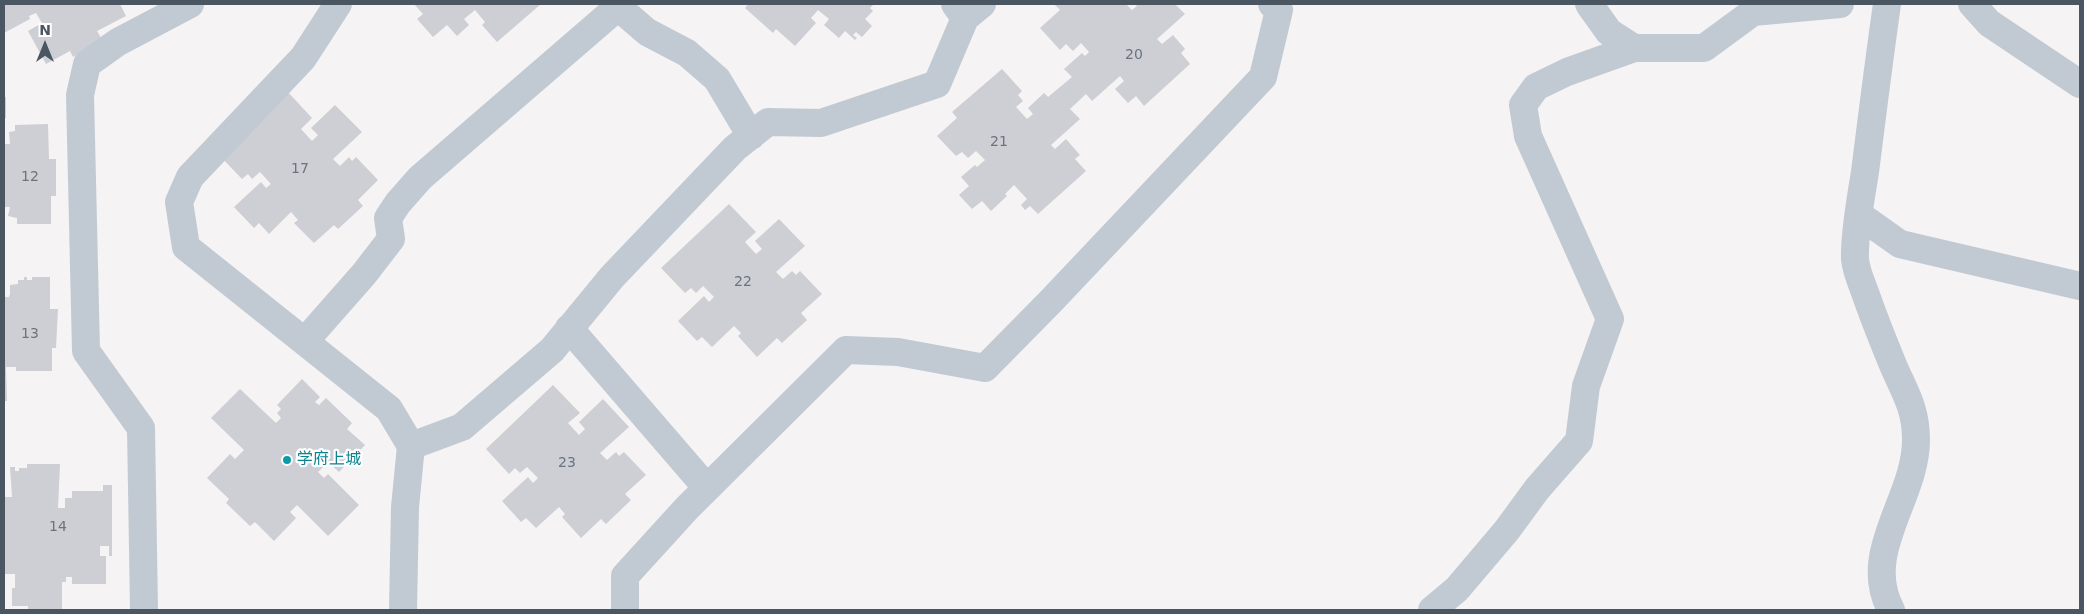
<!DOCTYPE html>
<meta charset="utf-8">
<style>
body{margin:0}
#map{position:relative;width:2084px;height:614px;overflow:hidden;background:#f5f3f3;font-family:"DejaVu Sans",sans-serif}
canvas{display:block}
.frame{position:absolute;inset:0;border:5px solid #4a5661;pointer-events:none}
.north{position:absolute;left:20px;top:20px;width:50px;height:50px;-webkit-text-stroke:4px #fff;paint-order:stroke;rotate:0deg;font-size:14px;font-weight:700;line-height:20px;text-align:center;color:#4a5661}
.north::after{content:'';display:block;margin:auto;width:18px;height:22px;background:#4a5661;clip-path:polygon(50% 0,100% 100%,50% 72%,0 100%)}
</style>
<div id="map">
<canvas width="2084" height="614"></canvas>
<div class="frame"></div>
<div class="north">N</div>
</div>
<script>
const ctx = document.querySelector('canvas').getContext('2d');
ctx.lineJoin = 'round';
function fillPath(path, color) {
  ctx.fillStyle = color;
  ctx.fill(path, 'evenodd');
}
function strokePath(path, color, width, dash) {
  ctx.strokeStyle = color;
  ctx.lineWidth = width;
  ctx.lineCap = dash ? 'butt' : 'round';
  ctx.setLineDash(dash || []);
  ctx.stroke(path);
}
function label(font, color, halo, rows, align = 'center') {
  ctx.font = font + ' "DejaVu Sans","Noto Sans SC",sans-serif';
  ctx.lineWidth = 4.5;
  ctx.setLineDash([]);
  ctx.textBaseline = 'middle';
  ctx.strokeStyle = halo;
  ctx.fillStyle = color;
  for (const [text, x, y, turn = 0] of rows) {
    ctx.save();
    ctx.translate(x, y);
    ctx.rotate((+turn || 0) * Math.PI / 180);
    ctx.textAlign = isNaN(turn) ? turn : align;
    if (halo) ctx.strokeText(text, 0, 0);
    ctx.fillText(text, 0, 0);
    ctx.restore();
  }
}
const building = new Path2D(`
 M 4,4 L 120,4 L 126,16 L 97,31 L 103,41 L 73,57 L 70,51 L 46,64 L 28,31 L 42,23 L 36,13 L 29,16 L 30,19 L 4,33 Z
 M 414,4 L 541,4 L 497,42 L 482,25 L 485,22 L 475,10 L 464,19 L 469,25 L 457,36 L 447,25 L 433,37 L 417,19 L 423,14 Z
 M 748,4 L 874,4 L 870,8 L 873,11 L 865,19 L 872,26 L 862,37 L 856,32 L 853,35 L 857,38 L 855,40 L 845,31 L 839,38 L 824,25 L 829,19 L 818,10 L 811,18 L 816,23 L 795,46 L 776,29 L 773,33 L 745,8 Z
 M 1054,4 L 1126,4 L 1132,10 L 1137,6 L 1134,4 L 1175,4 L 1185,14 L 1157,39 L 1162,44 L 1173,35 L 1185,49 L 1181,53 L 1190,64 L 1144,106 L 1136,96 L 1128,103 L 1115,89 L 1124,81 L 1120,76 L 1092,101 L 1086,94 L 1070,109 L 1080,119 L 1051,145 L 1055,149 L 1066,139 L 1080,155 L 1075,159 L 1086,171 L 1038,214 L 1030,206 L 1025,210 L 1021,205 L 1027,199 L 1014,185 L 1005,194 L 1007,196 L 991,211 L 982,201 L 972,209 L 959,195 L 969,186 L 961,177 L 975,165 L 977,167 L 985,160 L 976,151 L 968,158 L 962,152 L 956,156 L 937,136 L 957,118 L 952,112 L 1002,69 L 1022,91 L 1018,95 L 1023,101 L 1016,107 L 1027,119 L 1033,114 L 1028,108 L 1044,93 L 1048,97 L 1072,77 L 1064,69 L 1082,53 L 1085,56 L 1089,52 L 1081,43 L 1073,51 L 1066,44 L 1060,50 L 1040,28 L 1060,10 Z
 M 286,90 L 312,118 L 301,129 L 312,141 L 318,135 L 311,128 L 335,105 L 362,132 L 333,159 L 340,166 L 349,157 L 352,161 L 356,157 L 378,180 L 358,200 L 363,206 L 338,229 L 334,225 L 314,243 L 294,223 L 298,220 L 291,212 L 269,234 L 259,223 L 254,228 L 234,207 L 261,182 L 266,188 L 271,184 L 260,172 L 252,179 L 248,174 L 242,179 L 218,154 Z
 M 4,97 L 6,97 L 6,118 L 4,118 Z
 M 48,124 L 49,159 L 56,159 L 56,196 L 51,196 L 51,224 L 17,224 L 17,218 L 8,216 L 10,207 L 4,207 L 4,144 L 10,144 L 9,132 L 15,131 L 15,125 Z
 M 729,204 L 756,232 L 745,242 L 756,254 L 762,249 L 755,241 L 779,219 L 805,246 L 776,272 L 783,279 L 792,271 L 796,275 L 800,271 L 822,294 L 801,313 L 807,320 L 782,343 L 777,338 L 757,357 L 738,336 L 741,333 L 734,326 L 712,347 L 702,337 L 697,341 L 678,321 L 704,296 L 709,302 L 714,297 L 703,286 L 696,293 L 691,288 L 685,293 L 661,268 Z
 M 24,277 L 27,277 L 27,280 L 32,280 L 32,277 L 50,277 L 50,309 L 58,309 L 56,348 L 52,348 L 52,371 L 16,371 L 16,367 L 6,367 L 7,401 L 4,401 L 4,297 L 9,297 L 10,294 L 10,285 L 18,284 L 18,280 L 24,280 Z
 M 302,379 L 320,397 L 315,402 L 319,405 L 326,398 L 352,423 L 347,429 L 365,445 L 339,472 L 328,462 L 318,472 L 324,478 L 328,474 L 359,505 L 328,536 L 297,505 L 290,512 L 296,518 L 274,541 L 255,522 L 250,526 L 226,503 L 229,499 L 207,478 L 230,454 L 235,459 L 244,450 L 211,418 L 240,389 L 276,423 L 281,418 L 277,413 L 281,409 L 277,405 Z
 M 553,385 L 580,413 L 568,423 L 579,435 L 585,429 L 579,422 L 603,399 L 629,427 L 600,453 L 607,460 L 616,452 L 619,456 L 624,452 L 646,475 L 625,494 L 631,500 L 606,524 L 601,519 L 581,538 L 562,517 L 565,514 L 559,507 L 536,528 L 526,518 L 521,522 L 502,501 L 528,477 L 533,483 L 538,478 L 527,467 L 520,473 L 515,468 L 509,474 L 486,449 Z
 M 27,464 L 60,464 L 58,508 L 65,508 L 65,498 L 72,498 L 72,491 L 103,491 L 103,485 L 112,485 L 112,556 L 109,556 L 109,546 L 100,546 L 100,556 L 106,556 L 106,584 L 72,584 L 72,577 L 66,577 L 66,582 L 62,582 L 62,610 L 28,610 L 28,606 L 12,606 L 12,588 L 15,588 L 15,574 L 4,574 L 4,497 L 12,497 L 10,467 L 15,467 L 15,471 L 19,471 L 19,468 L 27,468 Z`);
const minor = new Path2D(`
 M 338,4 L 303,58 L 190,177 L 179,202 L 186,247 L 389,409 L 411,446 L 462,427 L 552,350 L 612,277 L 735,148 L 768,122 L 821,123 L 937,84 L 965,18 L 955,4
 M 1589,4 L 1609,32 L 1634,48 L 1704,48 L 1753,12 L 1840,4
 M 1887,4 C 1879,60 1872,116 1865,172 C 1861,197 1854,234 1855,259 C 1856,272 1863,286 1867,298 C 1875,321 1884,343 1893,365 C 1905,393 1916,408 1916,440 C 1916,499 1860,552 1891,610
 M 1972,4 L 1989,23 L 2080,84
 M 618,7 L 647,32 L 687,53 L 717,79 L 751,136
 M 965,18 L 982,4
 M 1859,215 L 1900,244 L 2080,286
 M 569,328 L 707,488
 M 305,341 L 364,274 L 391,239 L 388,218 L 398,203 L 420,178 L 618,7 L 619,4
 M 144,610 L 141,428 L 86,351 L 80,95 L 87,64 L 118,42 L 190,4
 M 403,610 L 405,507 L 411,446
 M 625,610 L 625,576 L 687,508 L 846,350 L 898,352 L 985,368 L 1051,301 L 1263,77 L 1279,10 L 1272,4
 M 1432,610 L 1457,589 L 1507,530 L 1537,489 L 1579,441 L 1586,386 L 1610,319 L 1528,136 L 1523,105 L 1536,87 L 1567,72 L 1634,48`);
const markers = [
 [287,460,5,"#0f9aa8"]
];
const numberNames = [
 ["20",1134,55],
 ["21",999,142],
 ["17",300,169],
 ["12",30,177],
 ["22",743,282],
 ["13",30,334],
 ["23",567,463],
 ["14",58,527]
];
const cultureNames = [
 ["学府上城",297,460]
];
fillPath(building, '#cdcfd5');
strokePath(minor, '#c1cad2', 28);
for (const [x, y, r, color] of markers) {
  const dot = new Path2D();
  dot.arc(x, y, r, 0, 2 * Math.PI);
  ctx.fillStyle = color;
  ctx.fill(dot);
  strokePath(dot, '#fff', 2);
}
label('14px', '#6b747e', null, numberNames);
label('16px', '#0d838f', '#fff', cultureNames, 'left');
</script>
